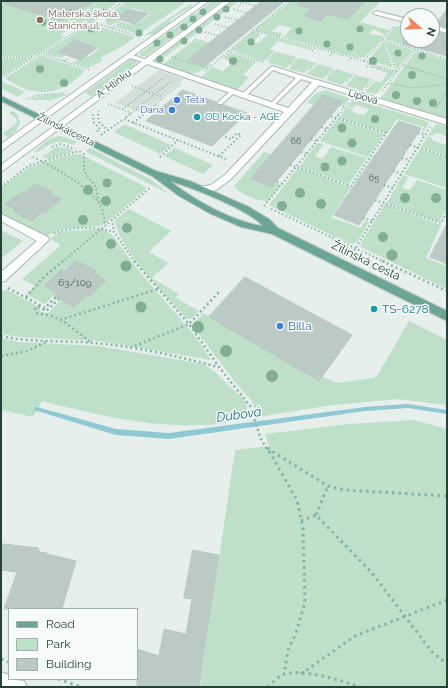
<!DOCTYPE html>
<meta charset="utf-8">
<style>
body{margin:0}
#map{position:relative;width:448px;height:688px;overflow:hidden;background:#e6efeb;font-family:Raleway,sans-serif}
canvas{display:block}
.frame{position:absolute;inset:0;border:2px solid #24423a;pointer-events:none}
.legend{position:absolute;left:8px;top:608px;width:130px;height:72px;box-sizing:border-box;background:#f7fbf9;border:1px solid #a3b1ad;margin:0;padding:5px 7px;list-style:none;font-size:12px;color:#24423a}
.legend li{display:flex;align-items:center;gap:8px;height:20px}
.legend b{width:20px;border:1px solid #a3b1ad}
.north{position:absolute;left:400px;top:8px;width:40px;height:40px;box-sizing:border-box;background:#f7fbf9;border:1px solid #a3b1ad;border-radius:50%;rotate:110deg;font-size:11px;font-weight:700;line-height:16px;text-align:center;color:#24423a}
.north::after{content:'';display:block;margin:auto;width:14px;height:18px;background:#f4845f;clip-path:polygon(50% 0,100% 100%,50% 72%,0 100%)}
</style>
<div id="map">
<canvas width="448" height="688"></canvas>
<div class="frame"></div>
<ul class="legend">
<li><b style="height:5px;background:#6aa596"></b>Road</li>
<li><b style="height:11px;background:#bfe0c8"></b>Park</li>
<li><b style="height:11px;background:#bbcac4"></b>Building</li>
</ul>
<div class="north">N</div>
</div>
<script>
const ctx = document.querySelector('canvas').getContext('2d');
ctx.lineJoin = 'round';
function fillPath(path, color) {
  ctx.fillStyle = color;
  ctx.fill(path, 'evenodd');
}
function strokePath(path, color, width, dash) {
  ctx.strokeStyle = color;
  ctx.lineWidth = width;
  ctx.lineCap = dash ? 'butt' : 'round';
  ctx.setLineDash(dash || []);
  ctx.stroke(path);
}
function label(font, color, halo, rows, align = 'center') {
  ctx.font = font + ' Raleway,sans-serif';
  ctx.lineWidth = 3;
  ctx.setLineDash([]);
  ctx.textBaseline = 'middle';
  ctx.strokeStyle = halo;
  ctx.fillStyle = color;
  for (const [text, x, y, turn = 0] of rows) {
    ctx.save();
    ctx.translate(x, y);
    ctx.rotate((+turn || 0) * Math.PI / 180);
    ctx.textAlign = isNaN(turn) ? turn : align;
    if (halo) ctx.strokeText(text, 0, 0);
    ctx.fillText(text, 0, 0);
    ctx.restore();
  }
}
const built = new Path2D(`
 M 159,70 L 184,79 L 142,113 L 115,103 Z`);
const green = new Path2D(`
 M 1,1 L 119,1 L 106,11 L 80,28 L 74,26 L 60,35 L 65,37 L 36,55 L 1,57 Z
 M 127,1 L 183,1 L 185,3 L 139,34 L 115,27 L 122,22 L 132,25 L 150,15 L 142,13 L 143,11 L 131,8 L 113,17 L 120,20 L 109,26 L 106,23 L 106,16 Z
 M 213,1 L 221,1 L 146,56 L 141,56 L 139,54 Z
 M 233,1 L 239,1 L 157,63 L 155,62 L 155,59 Z
 M 291,1 L 381,1 L 360,22 L 389,30 L 385,35 L 373,29 L 369,34 L 384,36 L 365,57 L 358,58 L 283,37 L 292,28 L 280,25 L 272,31 L 283,34 L 280,37 L 255,30 Z
 M 190,4 L 193,5 L 170,20 L 171,23 L 155,34 L 145,35 Z
 M 90,24 L 135,37 C 124,47 111,51 100,58 L 103,60 L 89,68 L 72,63 L 86,56 L 88,57 L 99,49 L 80,40 L 58,52 L 66,55 L 61,58 L 44,53 Z
 M 408,25 L 408,36 L 402,44 L 385,39 L 395,27 Z
 M 254,31 L 261,34 L 253,42 L 259,43 L 267,35 L 313,48 L 310,50 L 278,41 L 270,49 L 275,51 L 264,61 L 231,50 Z
 M 194,40 L 208,44 L 188,60 L 204,66 L 208,63 L 211,64 C 191,80 185,72 162,65 Z
 M 383,42 L 393,68 L 369,60 Z
 M 385,42 L 413,50 L 397,69 Z
 M 416,51 L 447,60 L 447,119 L 381,98 Z
 M 278,52 L 296,57 L 286,68 L 267,62 Z
 M 229,53 L 257,61 L 243,75 L 249,77 L 237,90 L 202,77 L 212,67 L 223,71 L 233,63 L 223,58 Z
 M 41,55 L 84,70 L 84,72 C 60,97 33,98 5,78 Z
 M 33,57 L 2,76 L 1,76 L 1,59 Z
 M 299,58 L 315,63 L 304,73 L 289,69 Z
 M 130,60 L 135,60 L 137,63 L 92,96 L 85,93 Z
 M 318,64 L 333,68 L 323,79 L 307,74 Z
 M 371,65 L 395,72 L 376,94 L 365,92 L 375,81 L 381,82 L 388,73 L 369,67 Z
 M 336,69 L 352,74 L 342,85 L 326,80 Z
 M 355,75 L 371,79 L 362,91 L 346,86 Z
 M 1,81 L 23,91 L 24,92 L 18,97 L 1,88 Z
 M 325,90 L 350,98 L 344,105 L 340,104 L 343,101 L 323,95 L 314,105 L 307,103 L 315,94 Z
 M 61,92 L 67,95 L 51,100 L 30,100 C 38,94 51,96 61,92 Z
 M 353,99 L 427,121 L 429,123 L 423,133 L 421,133 L 424,127 L 397,119 L 388,133 L 339,118 L 347,107 L 353,110 L 351,112 L 364,115 L 369,109 L 356,105 L 353,108 L 348,106 Z
 M 13,111 L 18,115 L 20,122 L 16,131 L 8,137 L 2,134 L 17,123 L 16,118 L 9,113 Z
 M 337,119 L 384,134 L 368,157 L 320,141 Z
 M 124,124 L 171,145 L 160,154 L 114,132 Z
 M 436,124 L 447,127 L 447,136 L 436,133 L 433,136 L 428,135 Z
 M 57,136 L 65,137 L 77,142 L 73,145 C 59,138 50,143 38,152 L 34,151 L 48,140 Z
 M 428,136 L 432,138 L 432,140 L 445,145 L 447,142 L 447,156 L 421,147 Z
 M 318,143 L 324,144 L 315,156 L 322,159 L 331,147 L 367,158 L 349,184 L 299,167 Z
 M 57,147 L 67,148 L 74,151 L 49,159 L 41,157 Z
 M 90,148 L 152,180 L 169,194 L 85,151 Z
 M 175,148 L 213,165 L 203,174 L 164,156 Z
 M 420,149 L 447,158 L 447,188 L 404,174 Z
 M 264,152 L 271,154 L 250,179 L 272,187 L 276,183 L 281,185 L 268,201 C 260,202 237,193 234,186 Z
 M 75,154 L 82,155 L 146,187 L 146,189 L 105,224 C 85,231 63,223 46,237 L 1,214 L 1,188 L 29,167 Z
 M 298,168 L 351,187 L 331,217 L 361,228 L 365,221 L 369,222 L 357,242 L 350,244 L 269,205 Z
 M 403,175 L 408,177 L 402,188 L 410,190 L 417,180 L 447,190 L 447,208 L 439,222 L 387,203 Z
 M 385,204 L 441,225 L 426,258 L 447,266 L 447,289 L 361,247 L 361,243 Z
 M 129,209 L 171,231 L 149,252 L 168,263 L 152,278 L 179,294 L 176,298 L 199,311 L 192,318 L 187,319 C 167,296 118,249 115,220 Z
 M 101,229 L 110,233 L 116,240 L 138,270 L 195,336 L 211,360 L 100,341 L 20,337 L 1,334 L 2,291 L 7,290 L 37,306 L 41,312 L 48,313 L 61,300 L 74,307 L 86,296 L 89,297 L 106,280 L 94,273 L 96,271 L 76,260 L 65,271 L 62,269 L 44,286 L 56,293 L 45,304 L 26,294 L 35,286 L 22,279 L 61,245 L 50,239 L 59,232 Z
 M 1,230 L 23,241 L 1,259 Z
 M 203,313 L 319,381 L 322,377 L 337,383 L 373,378 L 377,376 L 409,321 L 447,340 L 447,405 L 398,399 L 333,405 L 257,417 L 252,401 L 235,382 L 193,326 L 194,323 Z
 M 1,338 L 18,342 L 99,346 L 203,364 L 215,372 L 246,402 L 249,418 C 234,420 219,425 204,425 C 149,428 95,414 42,401 L 33,417 L 1,410 Z
 M 414,420 L 447,429 L 447,687 L 200,687 L 235,450 L 269,446 L 265,434 L 349,424 Z`);
const stream = new Path2D(`
 M 408,404 L 447,410 L 447,414 L 408,408 L 365,411 L 169,439 L 116,435 L 37,411 L 35,411 L 34,409 L 35,407 L 37,407 L 116,429 L 169,433 L 365,407 Z`);
const building = new Path2D(`
 M 7,1 L 48,1 L 56,4 L 61,1 L 95,1 L 60,21 L 6,4 Z
 M 262,1 L 285,1 L 205,66 L 188,60 Z
 M 299,1 L 366,1 L 348,19 L 328,14 L 321,21 L 304,16 L 312,9 L 298,5 Z
 M 129,9 L 148,14 L 134,24 L 114,18 Z
 M 447,10 L 447,27 L 432,24 L 432,19 L 438,21 Z
 M 432,31 L 447,34 L 447,56 L 402,44 L 408,36 L 408,40 L 432,40 Z
 M 77,40 L 97,48 L 80,60 L 58,52 Z
 M 183,90 L 216,102 L 218,106 L 224,105 L 247,113 L 212,146 L 146,121 Z
 M 323,95 L 343,101 L 272,187 L 250,179 Z
 M 399,121 L 421,128 L 359,225 L 334,215 Z
 M 36,184 L 53,192 L 50,194 L 61,199 L 45,213 L 42,212 L 32,221 L 14,212 L 16,210 L 5,204 L 23,191 L 25,192 Z
 M 447,224 L 447,264 L 430,257 Z
 M 76,260 L 96,271 L 94,273 L 106,280 L 89,297 L 86,296 L 74,307 L 54,296 L 56,293 L 44,286 L 62,269 L 65,271 Z
 M 245,277 L 352,335 L 319,381 L 209,317 Z
 M 3,544 L 38,548 L 40,552 L 47,553 L 47,554 L 76,561 L 62,609 L 4,609 L 17,572 L 1,570 L 1,550 Z
 M 193,550 L 219,555 L 199,687 L 137,687 L 137,649 L 159,656 L 164,629 L 186,634 L 192,599 L 184,598 Z`);
const pathFar3 = new Path2D(`
 M 125,1 L 91,22 L 139,36
 M 243,2 L 256,6
 M 238,6 L 244,1
 M 103,9 L 108,11
 M 234,9 L 247,13
 M 225,17 L 238,20
 M 215,24 L 229,28
 M 112,28 L 120,22
 M 253,30 L 364,61 L 393,27
 M 205,32 L 219,36
 M 195,39 L 209,44
 M 443,45 L 447,40
 M 415,50 L 397,72 L 383,40 L 447,59
 M 228,51 L 264,62
 M 312,51 L 315,48
 M 330,56 L 333,52
 M 172,57 L 207,68
 M 1,58 L 34,56
 M 268,59 L 277,52
 M 64,61 L 69,58
 M 348,61 L 351,58
 M 364,61 L 397,72 L 382,91
 M 291,64 L 298,58
 M 403,65 L 447,79
 M 367,67 L 370,63
 M 89,70 L 41,53 L 91,22
 M 309,70 L 316,63
 M 205,71 L 289,1
 M 328,76 L 334,69
 M 1,78 L 41,53
 M 347,81 L 354,74
 M 388,83 L 413,88 L 447,84
 M 132,86 L 163,97
 M 367,87 L 373,80
 M 27,99 L 37,95 L 56,94
 M 108,104 L 132,113
 M 155,105 L 162,108
 M 340,105 L 345,107
 M 436,108 L 447,92
 M 123,109 L 163,78
 M 98,115 L 99,111
 M 129,115 L 171,81
 M 142,115 L 180,84
 M 338,115 L 349,102`);
const pathFar2 = new Path2D(`
 M 93,114 L 94,123 L 100,129 L 95,133
 M 98,114 L 99,122 L 108,130
 M 130,114 L 124,119 L 228,160
 M 133,123 L 144,114
 M 321,127 L 327,129
 M 418,133 L 425,135
 M 101,135 L 124,119
 M 311,139 L 317,141
 M 410,145 L 447,157
 M 52,147 L 61,144 L 75,149
 M 301,152 L 308,154
 M 219,156 L 241,135 L 237,133 L 231,139 L 223,136
 M 33,157 C 52,166 91,187 101,207 C 104,212 104,219 105,225
 M 160,157 L 178,140
 M 402,158 L 409,160
 M 290,165 L 351,186 L 386,133 L 330,116
 M 393,171 L 401,174
 M 277,182 L 283,184
 M 384,185 L 393,188
 M 1,187 L 28,166 L 79,151 L 84,154 L 84,171 L 95,186 L 100,204
 M 375,200 L 441,223 L 447,212
 M 264,206 L 339,114
 M 271,209 L 385,262
 M 363,218 L 372,221
 M 54,233 C 72,227 95,226 113,232
 M 352,254 L 430,127
 M 62,262 L 112,220
 M 135,262 L 114,232 L 112,220 L 150,188`);
const pathFar1 = new Path2D(`
 M 134,261 L 189,324 L 219,367 L 250,406 L 261,439 L 267,449
 M 382,261 L 447,291
 M 8,288 L 45,308 L 56,297
 M 26,297 L 45,276 L 63,261
 M 40,305 L 35,309 L 37,313 L 52,316 L 63,321 L 92,343
 M 38,307 L 46,311 L 59,299
 M 60,320 L 158,289
 M 1,336 C 32,343 64,340 95,343 C 137,347 178,356 218,367
 M 130,348 L 189,324 L 219,292
 M 1,356 L 27,351 L 48,341`);
const path = new Path2D(`
 M 267,448 L 328,486 L 344,490 L 447,496
 M 269,451 L 297,500 L 303,528 L 305,602 L 296,633 L 288,650 L 284,675
 M 316,515 L 328,486
 M 301,521 L 316,515 L 372,573 L 432,652 L 447,664
 M 1,659 L 9,662
 M 301,674 L 355,636 L 447,600
 M 58,679 L 81,687
 M 268,687 C 272,683 277,678 282,675 C 302,667 341,681 361,687`);
const service = new Path2D(`
 M 130,54 L 147,60 L 148,61 L 145,63 L 128,57 L 127,56 Z
 M 272,66 L 319,81 L 320,82 L 317,84 L 301,79 L 272,107 L 270,106 L 270,104 L 296,78 L 273,70 L 246,96 L 242,96 L 242,94 Z
 M 233,89 L 236,91 L 235,92 L 222,104 L 218,104 L 218,102 Z`);
const minor = new Path2D(`
 M 202,1 L 209,1 L 1,151 L 1,144 Z
 M 224,1 L 231,1 L 152,61 L 288,108 L 314,80 L 317,80 L 447,119 L 447,125 L 319,85 L 231,179 L 216,190 L 202,192 L 197,189 L 199,187 L 211,185 L 225,175 L 284,112 L 147,64 L 1,172 L 1,165 Z
 M 376,11 L 408,19 L 408,23 L 374,14 L 373,13 Z
 M 432,25 L 447,29 L 447,33 L 432,29 Z
 M 1,214 L 48,237 L 49,240 L 5,281 L 1,282 L 1,272 L 37,241 L 1,221 Z
 M 1,672 L 9,675 L 9,679 L 24,681 L 27,687 L 1,687 Z`);
const primary = new Path2D(`
 M 1,96 L 156,171 L 190,181 L 249,207 L 269,219 L 278,228 L 447,311 L 447,321 L 272,234 L 241,227 L 209,213 L 179,196 L 152,176 L 1,101 ZM 170,181 C 192,188 248,209 263,226 C 231,221 196,201 170,181 Z`);
const trees = [
 [226,9,3.5],
 [203,12,3.5],
 [70,13,3.5],
 [217,17,3.5],
 [193,19,3.5],
 [43,22,3.5],
 [56,26,3.5],
 [184,27,3.5],
 [91,29,3.5],
 [360,29,3.5],
 [199,30,3.5],
 [299,31,3.5],
 [139,33,3.5],
 [170,35,3.5],
 [184,41,3.5],
 [251,42,3.5],
 [157,43,3.5],
 [327,44,3.5],
 [350,47,3.5],
 [398,53,3.5],
 [422,56,3.5],
 [160,59,3.5],
 [233,61,4],
 [373,61,4],
 [40,69,4],
 [412,75,4],
 [64,83,4],
 [396,95,4],
 [417,101,4],
 [433,103,4],
 [375,119,4],
 [342,128,4.5],
 [352,143,4.5],
 [342,161,4.5],
 [325,167,4.5],
 [107,183,4.5],
 [88,190,5],
 [300,193,5],
 [405,198,5],
 [436,198,5],
 [106,201,5],
 [321,204,5],
 [282,206,5],
 [83,220,5],
 [127,228,5],
 [383,237,5],
 [111,244,5],
 [392,255,5.5],
 [126,266,5.5],
 [141,307,5.5],
 [198,327,6],
 [226,351,6],
 [272,376,6]
];
const markers = [
 [40,20,4,"#8d6e63"],
 [177,100,4,"#3f7fe0"],
 [172,110,4,"#3f7fe0"],
 [197,117,4,"#0f9aa8"],
 [374,309,4,"#0f9aa8"],
 [280,326,4,"#3f7fe0"]
];
const farNumbernames = [
 ["66",296,141],
 ["65",374,178]
];
const farEducationnames = [
 ["Materská škola,",48,14],
 ["Staničná ul.",48,26]
];
const farStreetnames = [
 ["A. Hlinku",114,84,-36],
 ["Lipová",363,97,17],
 ["Žilinská cesta",66,130,26]
];
const farShopnames = [
 ["Teta",185,100],
 ["Dana",164,110,"right"]
];
const farCulturenames = [
 ["OD Kocka - AGE",205,117]
];
const numberNames = [
 ["63/109",75,283]
];
const streetNames = [
 ["Žilinská cesta",366,261,26]
];
const cultureNames = [
 ["TS-6278",382,309]
];
const shopNames = [
 ["Billa",288,326]
];
const waterNames = [
 ["Dubová",239,415,-8]
];
fillPath(built, '#d4dfda');
fillPath(green, '#bfe0c8');
fillPath(stream, '#8ec9d4');
fillPath(building, '#bbcac4');
strokePath(building, '#b8c9c2', 1);
strokePath(service, '#a8b8b2', 2);
strokePath(minor, '#a8b8b2', 2);
strokePath(primary, '#c2cac8', 2);
strokePath(pathFar3, '#86b3a5', 1.5, [1, 2]);
strokePath(pathFar2, '#86b3a5', 2, [1.5, 2.5]);
strokePath(pathFar1, '#86b3a5', 2.5, [2, 3]);
strokePath(path, '#86b3a5', 3, [2.5, 4]);
fillPath(service, '#fff');
fillPath(minor, '#fff');
fillPath(primary, '#6aa596');
ctx.fillStyle = '#80af93';
for (const [x, y, r] of trees) {
  ctx.beginPath();
  ctx.arc(x, y, r, 0, 2 * Math.PI);
  ctx.fill();
}
for (const [x, y, r, color] of markers) {
  const dot = new Path2D();
  dot.arc(x, y, r, 0, 2 * Math.PI);
  ctx.fillStyle = color;
  ctx.fill(dot);
  strokePath(dot, '#f7fbf9', 1.5);
}
label('9px', '#4a645c', null, farNumbernames);
label('10px', '#785e54', '#f7fbf9', farEducationnames, 'left');
label('10px', '#24423a', '#f7fbf9', farStreetnames);
label('10px', '#366cbe', '#f7fbf9', farShopnames, 'left');
label('10px', '#0d838f', '#f7fbf9', farCulturenames, 'left');
label('10px', '#4a645c', null, numberNames);
label('12px', '#24423a', '#f7fbf9', streetNames);
label('12px', '#0d838f', '#f7fbf9', cultureNames, 'left');
label('12px', '#366cbe', '#f7fbf9', shopNames, 'left');
label('italic 13px', '#1c6f80', '#f7fbf9', waterNames);
</script>
